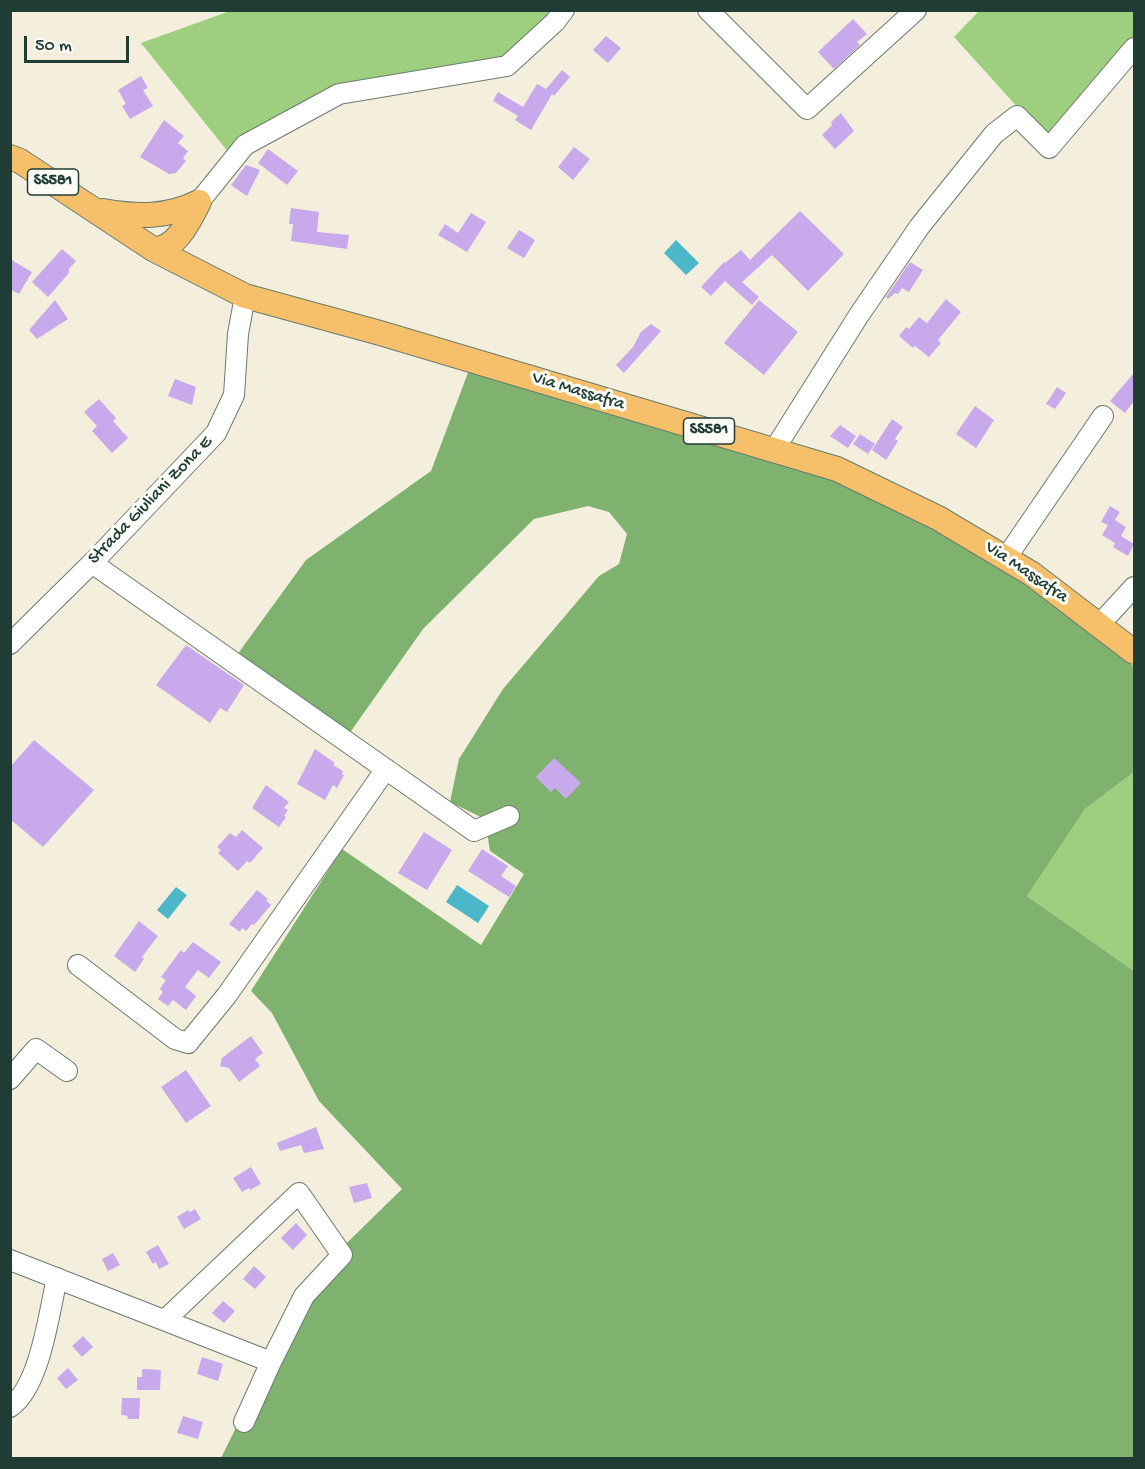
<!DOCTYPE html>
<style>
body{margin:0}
#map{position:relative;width:1145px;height:1469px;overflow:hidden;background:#f3efdc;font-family:"Gochi Hand",sans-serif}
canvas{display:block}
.frame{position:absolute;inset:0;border:12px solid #1f3d34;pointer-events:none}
.scale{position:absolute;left:24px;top:36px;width:105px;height:27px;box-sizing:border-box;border:3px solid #1f3d34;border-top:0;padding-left:8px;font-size:18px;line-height:21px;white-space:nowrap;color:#1f3d34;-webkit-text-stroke:4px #fdfcf7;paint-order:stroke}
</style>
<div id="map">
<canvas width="1145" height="1469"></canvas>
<div class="frame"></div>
<div class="scale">50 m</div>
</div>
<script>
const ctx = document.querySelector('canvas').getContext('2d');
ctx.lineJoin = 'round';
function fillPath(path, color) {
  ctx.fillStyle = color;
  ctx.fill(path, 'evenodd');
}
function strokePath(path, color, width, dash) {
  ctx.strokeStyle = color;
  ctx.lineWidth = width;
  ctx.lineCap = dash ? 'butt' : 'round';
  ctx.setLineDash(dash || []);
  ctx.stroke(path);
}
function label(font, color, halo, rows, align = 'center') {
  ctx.font = font + ' "Gochi Hand",sans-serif';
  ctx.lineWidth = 6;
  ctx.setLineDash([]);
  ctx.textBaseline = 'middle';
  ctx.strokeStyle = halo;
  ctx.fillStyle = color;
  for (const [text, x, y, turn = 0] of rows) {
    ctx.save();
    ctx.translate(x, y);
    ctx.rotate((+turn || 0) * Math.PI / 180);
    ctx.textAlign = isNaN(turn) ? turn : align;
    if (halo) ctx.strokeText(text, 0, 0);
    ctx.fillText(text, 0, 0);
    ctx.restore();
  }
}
const green = new Path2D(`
 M 230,11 L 550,11 L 517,52 L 475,74 L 318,102 L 229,153 L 141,43 Z
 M 979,11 L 1134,11 L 1134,44 L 1049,142 L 954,37 Z
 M 1134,772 L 1134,971 L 1027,896 L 1085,809 Z`);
const forest = new Path2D(`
 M 469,370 L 778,459 L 893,503 L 1018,577 L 1134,667 L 1134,772 L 1085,809 L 1027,896 L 1134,971 L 1134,1458 L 221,1458 L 309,1280 L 402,1189 L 319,1101 L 272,1013 L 251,991 L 342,849 L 481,945 L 524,874 L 490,851 L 485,819 L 450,802 L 459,759 L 503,689 L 599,576 L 619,564 L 627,534 L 609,512 L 588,506 L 534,519 L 423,629 L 349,734 L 237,655 L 306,560 L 431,471 Z`);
const water = new Path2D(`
 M 676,240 L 699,263 L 686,275 L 664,253 Z
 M 457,885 L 489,906 L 478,923 L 446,902 Z
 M 176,887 L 187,895 L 168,919 L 157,910 Z`);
const building = new Path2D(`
 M 853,19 L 867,34 L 857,42 L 860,45 L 834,69 L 818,52 Z
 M 606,36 L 621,48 L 608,63 L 593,50 Z
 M 562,70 L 570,77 L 554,96 L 552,94 L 531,130 L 515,120 L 518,116 L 493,101 L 498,92 L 523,107 L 537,84 L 546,89 Z
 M 141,76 L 148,88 L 143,90 L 153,106 L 130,119 L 122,106 L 126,104 L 118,90 Z
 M 841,113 L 854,131 L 835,149 L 822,135 L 832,125 L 831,122 Z
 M 164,120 L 184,136 L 178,143 L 188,151 L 183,158 L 186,161 L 176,173 L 169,174 L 140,157 Z
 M 574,147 L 590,159 L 573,180 L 558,167 Z
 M 268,149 L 298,171 L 287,185 L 258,163 Z
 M 246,165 L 260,170 L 247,196 L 231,185 Z
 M 291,208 L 319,212 L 317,232 L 349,235 L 347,249 L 291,241 L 293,224 L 289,224 Z
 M 800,211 L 844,254 L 808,291 L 772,255 L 742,282 L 759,297 L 752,305 L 725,281 L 711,296 L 701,287 L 724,262 L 725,263 L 741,250 L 750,260 Z
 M 471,213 L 486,222 L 467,252 L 438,235 L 445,224 L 458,233 Z
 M 519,230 L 535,240 L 524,258 L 507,248 Z
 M 62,249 L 76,261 L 69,269 L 69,273 L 48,297 L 32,282 Z
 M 10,259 L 32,272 L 19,294 L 10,289 Z
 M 910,262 L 923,270 L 909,292 L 902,288 L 898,294 L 895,293 L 888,299 L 886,297 Z
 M 946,299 L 961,312 L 938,340 L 941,343 L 929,357 L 915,346 L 913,348 L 899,336 L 906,327 L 909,329 L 919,317 L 927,323 Z
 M 55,300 L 68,319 L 37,339 L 29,330 Z
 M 759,300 L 798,332 L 764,375 L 724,343 Z
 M 651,324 L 661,331 L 624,373 L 616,365 L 633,347 L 641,332 Z
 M 1134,373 L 1134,401 L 1125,413 L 1110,401 Z
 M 175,379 L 196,387 L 192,405 L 168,396 Z
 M 1057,387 L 1066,393 L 1055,409 L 1046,404 Z
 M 99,399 L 116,418 L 113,421 L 128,438 L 112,453 L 92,431 L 97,426 L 84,412 Z
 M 975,406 L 994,420 L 976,448 L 956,434 Z
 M 892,419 L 903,427 L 895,439 L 898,441 L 886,460 L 872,450 Z
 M 840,425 L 856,436 L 848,448 L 830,436 Z
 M 860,434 L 875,444 L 868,454 L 853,444 Z
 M 1110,506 L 1120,512 L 1115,520 L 1126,527 L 1121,536 L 1134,544 L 1128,556 L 1113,547 L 1115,543 L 1102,535 L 1108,525 L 1101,522 Z
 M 186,645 L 244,685 L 227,712 L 220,708 L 210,723 L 156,685 Z
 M 34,740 L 94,790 L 43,847 L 10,819 L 10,767 Z
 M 315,749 L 335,763 L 333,765 L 343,771 L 342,774 L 344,775 L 337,788 L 333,785 L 325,800 L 297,784 Z
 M 554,758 L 581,783 L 566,799 L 555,788 L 551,792 L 536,777 Z
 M 266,785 L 289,802 L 284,808 L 288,810 L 284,816 L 286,817 L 279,827 L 252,808 Z
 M 242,830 L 263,848 L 250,863 L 247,861 L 238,871 L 218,853 L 221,850 L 217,847 L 230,833 L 236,837 Z
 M 424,832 L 452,850 L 427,890 L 398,873 Z
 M 482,849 L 508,866 L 501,876 L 516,886 L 509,897 L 468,871 Z
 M 257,890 L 268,899 L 266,900 L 271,905 L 254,925 L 252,924 L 246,931 L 242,928 L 240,932 L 229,924 Z
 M 139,921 L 158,936 L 142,957 L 144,959 L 135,972 L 114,956 Z
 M 193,942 L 221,962 L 209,978 L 198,970 L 185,987 L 196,996 L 186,1010 L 173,1000 L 168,1006 L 158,999 L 163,992 L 160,989 L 166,980 L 161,977 L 181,950 L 184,953 Z
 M 251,1036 L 263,1053 L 255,1059 L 260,1066 L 239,1082 L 229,1068 L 220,1066 L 222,1058 Z
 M 186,1070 L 211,1106 L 186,1123 L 161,1087 Z
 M 316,1127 L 324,1149 L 304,1153 L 301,1145 L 280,1151 L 277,1143 Z
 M 251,1167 L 261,1184 L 250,1190 L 249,1188 L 242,1192 L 233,1178 Z
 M 367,1183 L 372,1198 L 354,1203 L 349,1187 Z
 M 195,1209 L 201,1219 L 184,1229 L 177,1217 L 188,1210 L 190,1212 Z
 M 296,1223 L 307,1235 L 293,1250 L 281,1238 Z
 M 158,1245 L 169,1264 L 159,1269 L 156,1262 L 153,1264 L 146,1252 Z
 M 113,1253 L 120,1265 L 108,1271 L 102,1259 Z
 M 254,1266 L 266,1277 L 255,1289 L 243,1279 Z
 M 223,1301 L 235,1311 L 224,1323 L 212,1313 Z
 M 83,1336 L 93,1347 L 82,1357 L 72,1346 Z
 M 202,1357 L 223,1364 L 218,1381 L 197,1374 Z
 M 68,1368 L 78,1380 L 66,1389 L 57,1378 Z
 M 142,1369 L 161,1370 L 160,1390 L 137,1390 L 137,1377 L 142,1377 Z
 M 122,1398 L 140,1398 L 139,1419 L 127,1419 L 128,1416 L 121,1415 Z
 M 183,1416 L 203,1422 L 198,1439 L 177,1433 Z`);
const minor = new Path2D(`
 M 708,10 L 807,109 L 916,10
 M 199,202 L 245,145 L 339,94 L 507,66 L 555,22 L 564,10
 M 774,450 L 859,315 L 920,226 L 994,134 L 1017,116 L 1049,148 L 1134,48
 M 1006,558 L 1103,416
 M 92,563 L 474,831 L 509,816
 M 1099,625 L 1134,587
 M 10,644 L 98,557 L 216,433 L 234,395 L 238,334 L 245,296
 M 78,965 L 175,1039 L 188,1043 L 227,995 L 386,769
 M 10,1079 L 36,1049 L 67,1071
 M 10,1260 L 271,1362
 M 165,1320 L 299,1193 L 342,1255 L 304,1296 L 271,1362 L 244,1422
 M 10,1407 C 40,1387 49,1313 57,1278`);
const major = new Path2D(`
 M 10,157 L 20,161 L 153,249 L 245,296 L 380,333 L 837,469 L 938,518 L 1032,574 L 1134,652
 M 103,211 C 138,217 167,218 199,202
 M 153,249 C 177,250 190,219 199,202`);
const shields = [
 [53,182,51],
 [709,431,51]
];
const shieldNames = [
 ["SS581",53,182],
 ["SS581",709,431]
];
const streetNames = [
 ["Via Massafra",578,392,17],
 ["Strada Giuliani Zona E",151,501,-46],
 ["Via Massafra",1026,573,34]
];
fillPath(green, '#9dcf7f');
fillPath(forest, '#7eb26e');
fillPath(water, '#4bb7c8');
fillPath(building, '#c8a9eb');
strokePath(minor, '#697b6f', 22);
strokePath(major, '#697b6f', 26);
strokePath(minor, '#fff', 20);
strokePath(major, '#f6c06b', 24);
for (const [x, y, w] of shields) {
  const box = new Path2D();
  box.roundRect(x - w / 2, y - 13, w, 26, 4.5);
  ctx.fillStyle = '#fdfcf7';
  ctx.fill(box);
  strokePath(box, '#1f3d34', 1.5);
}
label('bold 16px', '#1f3d34', null, shieldNames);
label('18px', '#1f3d34', '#fdfcf7', streetNames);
</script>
